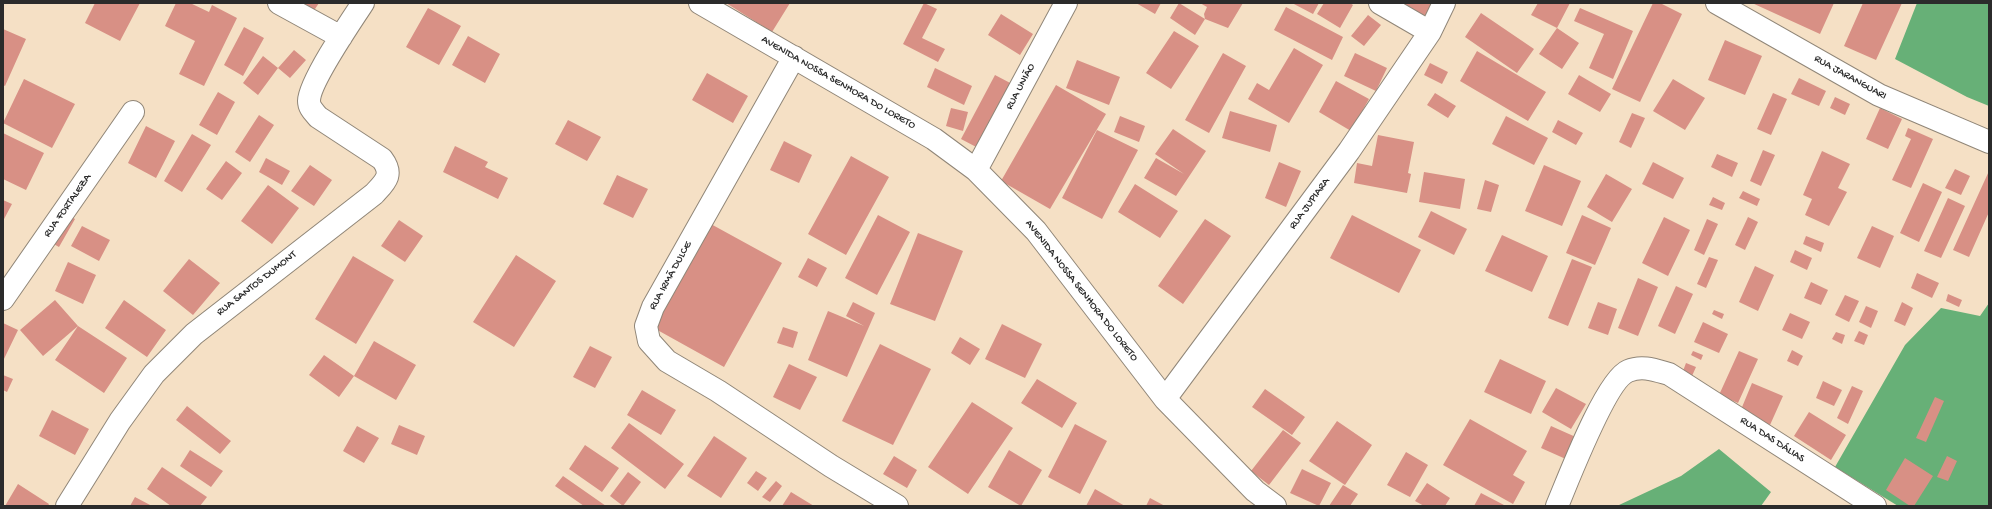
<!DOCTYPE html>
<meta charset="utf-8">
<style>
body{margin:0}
#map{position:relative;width:1992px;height:509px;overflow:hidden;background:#f5e0c5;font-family:"Gochi Hand",sans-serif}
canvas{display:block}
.frame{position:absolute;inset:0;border:4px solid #2b2b2b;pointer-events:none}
</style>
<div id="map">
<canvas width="1992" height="509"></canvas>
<div class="frame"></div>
</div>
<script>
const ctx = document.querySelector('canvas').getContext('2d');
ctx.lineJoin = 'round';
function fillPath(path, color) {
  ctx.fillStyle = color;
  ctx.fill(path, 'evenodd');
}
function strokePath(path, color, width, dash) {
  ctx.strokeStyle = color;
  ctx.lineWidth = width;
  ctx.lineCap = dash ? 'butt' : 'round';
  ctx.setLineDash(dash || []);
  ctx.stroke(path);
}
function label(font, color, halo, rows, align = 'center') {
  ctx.font = font + ' "Gochi Hand",sans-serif';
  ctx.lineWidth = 4;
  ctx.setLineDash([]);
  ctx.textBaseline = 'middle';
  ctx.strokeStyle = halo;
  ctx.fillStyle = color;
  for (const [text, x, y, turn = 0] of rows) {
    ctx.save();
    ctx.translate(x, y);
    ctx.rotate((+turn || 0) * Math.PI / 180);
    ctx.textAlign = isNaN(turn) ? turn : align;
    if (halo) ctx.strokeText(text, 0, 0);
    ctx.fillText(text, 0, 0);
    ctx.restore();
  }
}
const forest = new Path2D(`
 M 1917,3 L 1989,3 L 1989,106 L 1967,97 L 1895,59 Z
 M 1989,303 L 1989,506 L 1898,506 L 1835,467 L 1905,345 L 1941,308 L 1980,316 Z
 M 1719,449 L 1771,492 L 1761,506 L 1619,505 L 1681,476 Z`);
const building = new Path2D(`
 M 95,3 L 140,3 L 120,41 L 85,23 Z
 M 176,3 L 190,3 L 209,12 L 212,5 L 237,18 L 204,86 L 179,74 L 195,41 L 165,26 Z
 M 292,3 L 319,3 L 311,15 Z
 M 726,3 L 790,3 L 772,32 Z
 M 924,3 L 937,9 L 922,38 L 945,49 L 938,62 L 903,44 Z
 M 1136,3 L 1161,3 L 1155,14 Z
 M 1179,3 L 1205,19 L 1204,14 L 1207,7 L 1200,3 L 1243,3 L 1228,28 L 1205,19 L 1195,35 L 1170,18 Z
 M 1292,3 L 1319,3 L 1313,14 Z
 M 1324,3 L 1350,3 L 1353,5 L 1340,28 L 1317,14 Z
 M 1388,3 L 1434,3 L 1425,22 Z
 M 1538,3 L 1570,3 L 1557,28 L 1531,15 Z
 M 1653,3 L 1660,3 L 1682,14 L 1640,102 L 1612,89 Z
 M 1752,3 L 1834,3 L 1820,34 Z
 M 1863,3 L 1902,3 L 1876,60 L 1844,46 Z
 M 1286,7 L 1343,37 L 1332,60 L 1274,30 Z
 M 428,8 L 461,26 L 439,65 L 406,47 Z
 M 1580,8 L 1633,31 L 1613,79 L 1589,68 L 1604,34 L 1574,21 Z
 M 1481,13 L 1534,49 L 1517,73 L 1465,37 Z
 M 1001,14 L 1033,34 L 1020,55 L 988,35 Z
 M 1368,15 L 1381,25 L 1364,46 L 1351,36 Z
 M 244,27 L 264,38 L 243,76 L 224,65 Z
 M 1557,28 L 1579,43 L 1562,69 L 1539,54 Z
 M 3,29 L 26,39 L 5,86 L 3,85 Z
 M 1174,31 L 1199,46 L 1171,89 L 1146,73 Z
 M 468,36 L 500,54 L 485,83 L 452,65 Z
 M 1725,40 L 1762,56 L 1745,95 L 1708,80 Z
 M 1294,48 L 1323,65 L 1289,123 L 1248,99 L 1257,83 L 1269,90 Z
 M 294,50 L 306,60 L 290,78 L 278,68 Z
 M 1477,51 L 1546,92 L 1528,121 L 1460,81 Z
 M 1223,53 L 1246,66 L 1209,133 L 1185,120 Z
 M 1355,53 L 1387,68 L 1376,91 L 1344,76 Z
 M 263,56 L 278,68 L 258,95 L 243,83 Z
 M 1077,60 L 1120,77 L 1109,105 L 1066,88 Z
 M 1430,63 L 1448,72 L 1442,84 L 1424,75 Z
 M 935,68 L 972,86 L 964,105 L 927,87 Z
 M 707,73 L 748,96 L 733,123 L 692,100 Z
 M 995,75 L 1014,85 L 980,149 L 961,139 Z
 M 1579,75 L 1611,94 L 1600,112 L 1568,94 Z
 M 1799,78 L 1826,91 L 1819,106 L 1791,94 Z
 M 24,79 L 75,104 L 52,148 L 3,123 Z
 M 1673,79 L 1705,98 L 1685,130 L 1653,111 Z
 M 1336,81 L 1369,99 L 1351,131 L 1319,112 Z
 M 1056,85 L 1106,114 L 1050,209 L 1001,181 Z
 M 218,92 L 235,102 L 217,135 L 199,125 Z
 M 1435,93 L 1456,106 L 1448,118 L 1427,105 Z
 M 1773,93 L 1787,99 L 1771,135 L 1757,129 Z
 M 1835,97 L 1850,104 L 1845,115 L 1830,108 Z
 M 951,108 L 968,112 L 963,131 L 946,126 Z
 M 1880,108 L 1902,119 L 1888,149 L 1866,139 Z
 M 1230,111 L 1277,125 L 1270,152 L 1222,138 Z
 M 1632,113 L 1645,118 L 1631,148 L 1619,142 Z
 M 259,115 L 274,125 L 250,162 L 235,152 Z
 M 1120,116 L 1145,126 L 1139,142 L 1114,132 Z
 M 1506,116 L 1548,138 L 1534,165 L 1492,144 Z
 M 568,120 L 601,137 L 587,161 L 555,144 Z
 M 1558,120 L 1583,133 L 1576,145 L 1552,132 Z
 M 146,126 L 175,141 L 156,178 L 128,163 Z
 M 1908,128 L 1933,139 L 1911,188 L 1892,180 L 1911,139 L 1905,136 Z
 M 1173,129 L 1206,151 L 1176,196 L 1144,178 L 1156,158 L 1184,174 L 1155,154 Z
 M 1097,130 L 1138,150 L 1102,219 L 1062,198 Z
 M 3,133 L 44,153 L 26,190 L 3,179 Z
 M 192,134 L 211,145 L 182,192 L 164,181 Z
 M 1378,135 L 1414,142 L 1408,173 L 1411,174 L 1407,193 L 1354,183 L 1357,163 L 1372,166 Z
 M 784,141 L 812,155 L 799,183 L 770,170 Z
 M 455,146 L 488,162 L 485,167 L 508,178 L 498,199 L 443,172 Z
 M 1763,150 L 1775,155 L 1761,186 L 1750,181 Z
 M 1822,151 L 1850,164 L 1838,188 L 1847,192 L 1829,226 L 1805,215 L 1812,199 L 1803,195 Z
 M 1717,154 L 1738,163 L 1732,177 L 1711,167 Z
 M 851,156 L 889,177 L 846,255 L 808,234 Z
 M 266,158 L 290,171 L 282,185 L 259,172 Z
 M 226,161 L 242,173 L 222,200 L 206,189 Z
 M 1279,162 L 1301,171 L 1286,207 L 1265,198 Z
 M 1653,162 L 1684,178 L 1673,199 L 1642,184 Z
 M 310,165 L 332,180 L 314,206 L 291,191 Z
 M 1544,165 L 1581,181 L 1562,226 L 1525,211 Z
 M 1955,169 L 1970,176 L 1961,195 L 1945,188 Z
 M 1989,171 L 1989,212 L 1969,257 L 1953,250 Z
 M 1424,172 L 1465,179 L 1460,209 L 1419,202 Z
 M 1606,174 L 1632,189 L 1612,222 L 1587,207 Z
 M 617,175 L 648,189 L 633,218 L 603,204 Z
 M 1485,180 L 1499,185 L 1491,212 L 1477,209 Z
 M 1923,183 L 1942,192 L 1919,242 L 1900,233 Z
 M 1135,184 L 1178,211 L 1160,238 L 1118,212 Z
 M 268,185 L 299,208 L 272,244 L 241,221 Z
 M 1743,191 L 1760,199 L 1757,206 L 1739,198 Z
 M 1713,197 L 1725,203 L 1722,210 L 1709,205 Z
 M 1948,198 L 1965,206 L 1941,258 L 1924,251 Z
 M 3,200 L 12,204 L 3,221 Z
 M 60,210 L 75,219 L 59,247 L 43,238 Z
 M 1431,211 L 1467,229 L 1454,255 L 1418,237 Z
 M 878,215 L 910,232 L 877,295 L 845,278 Z
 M 1352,215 L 1421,250 L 1399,293 L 1330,258 Z
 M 1582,215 L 1611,228 L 1595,265 L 1566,253 Z
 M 1664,217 L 1690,230 L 1668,276 L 1642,263 Z
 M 1748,217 L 1758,222 L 1745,250 L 1735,245 Z
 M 1205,219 L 1231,236 L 1183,304 L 1158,286 Z
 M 1707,219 L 1718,224 L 1704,255 L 1694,250 Z
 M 399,220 L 423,236 L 405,262 L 381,246 Z
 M 709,223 L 782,263 L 724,367 L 652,327 Z
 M 82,226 L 110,240 L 99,261 L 71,246 Z
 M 1872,226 L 1894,236 L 1880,268 L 1857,258 Z
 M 918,233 L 963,251 L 935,321 L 890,304 Z
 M 1502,235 L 1548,256 L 1532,292 L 1485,271 Z
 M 1806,236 L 1824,243 L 1821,252 L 1803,244 Z
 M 1795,250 L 1812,258 L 1807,270 L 1790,262 Z
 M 516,255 L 556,281 L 514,347 L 473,322 Z
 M 353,256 L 394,280 L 356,344 L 315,319 Z
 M 1709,257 L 1718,260 L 1706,288 L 1697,284 Z
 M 808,258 L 827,268 L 817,287 L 798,277 Z
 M 189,259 L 220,283 L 193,315 L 163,291 Z
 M 1572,259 L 1592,267 L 1568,326 L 1548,318 Z
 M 68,262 L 96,275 L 83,304 L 55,291 Z
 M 1755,266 L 1774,275 L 1758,311 L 1739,302 Z
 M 1917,273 L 1939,283 L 1932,298 L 1911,288 Z
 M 1638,278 L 1658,287 L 1638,336 L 1618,328 Z
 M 1811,282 L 1828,290 L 1821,305 L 1804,298 Z
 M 1676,286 L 1693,294 L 1675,334 L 1658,326 Z
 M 1948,294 L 1962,300 L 1959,307 L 1946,301 Z
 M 1845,295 L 1859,301 L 1849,322 L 1835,315 Z
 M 55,300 L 78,326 L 43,356 L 20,330 Z
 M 124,300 L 166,330 L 147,357 L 105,328 Z
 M 853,302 L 875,313 L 847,377 L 808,360 L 828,311 L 864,326 L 846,316 Z
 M 1598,302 L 1617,309 L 1608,335 L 1588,328 Z
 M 1902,302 L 1913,308 L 1905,326 L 1894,321 Z
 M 1866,306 L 1878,311 L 1871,328 L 1859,322 Z
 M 1714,310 L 1724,314 L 1722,319 L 1712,314 Z
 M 1790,313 L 1810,322 L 1802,339 L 1782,330 Z
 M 1703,322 L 1728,334 L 1719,353 L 1694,342 Z
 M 3,323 L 18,330 L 3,361 Z
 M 1002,324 L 1042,344 L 1025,378 L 985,359 Z
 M 78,326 L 127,358 L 104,393 L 55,360 Z
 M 783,327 L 798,332 L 793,348 L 777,343 Z
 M 1859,331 L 1868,335 L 1864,345 L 1854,341 Z
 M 1836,332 L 1845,335 L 1842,344 L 1832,339 Z
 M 960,337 L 980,349 L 970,365 L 951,353 Z
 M 374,341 L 416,365 L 396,400 L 354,376 Z
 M 880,344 L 931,369 L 893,445 L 842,421 Z
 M 590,346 L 612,357 L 595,388 L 573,377 Z
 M 1792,350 L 1803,356 L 1798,366 L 1787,361 Z
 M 1693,351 L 1703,355 L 1701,360 L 1691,355 Z
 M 1739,351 L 1758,359 L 1738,403 L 1719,395 Z
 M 324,355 L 354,376 L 339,397 L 309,375 Z
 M 1500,359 L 1546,381 L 1531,414 L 1484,392 Z
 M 1686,363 L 1696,367 L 1692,376 L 1683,371 Z
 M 789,364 L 817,377 L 800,410 L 773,397 Z
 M 3,375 L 13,379 L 7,392 L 3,390 Z
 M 1037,379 L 1077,403 L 1062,428 L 1021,403 Z
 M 1823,381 L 1842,390 L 1834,406 L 1816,398 Z
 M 1752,383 L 1783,396 L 1770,425 L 1740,412 Z
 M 1852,386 L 1863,391 L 1848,424 L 1837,418 Z
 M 1556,388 L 1586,404 L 1571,429 L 1542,412 Z
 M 1265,389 L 1305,417 L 1292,435 L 1252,407 Z
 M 642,390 L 676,410 L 661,435 L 627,415 Z
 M 1935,397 L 1944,401 L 1926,442 L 1916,438 Z
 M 972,402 L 1013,428 L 968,494 L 928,467 Z
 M 187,406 L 231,441 L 220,454 L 176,420 Z
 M 52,410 L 89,429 L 75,455 L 39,436 Z
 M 1809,412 L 1846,435 L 1831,460 L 1794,436 Z
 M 1470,419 L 1527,451 L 1513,475 L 1525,482 L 1513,504 L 1443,465 Z
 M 1337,421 L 1372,445 L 1345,485 L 1309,461 Z
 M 629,423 L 684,464 L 665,489 L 611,448 Z
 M 1075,424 L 1107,441 L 1080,494 L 1048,477 Z
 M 399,425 L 425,436 L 417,455 L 391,444 Z
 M 357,426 L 379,438 L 364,463 L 343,451 Z
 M 1551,426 L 1578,438 L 1568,460 L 1541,448 Z
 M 1283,430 L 1301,443 L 1269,485 L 1251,471 Z
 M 714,436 L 747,458 L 721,498 L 687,476 Z
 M 585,445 L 619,468 L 602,492 L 569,469 Z
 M 190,450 L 223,471 L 211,487 L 180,466 Z
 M 1009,450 L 1042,470 L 1021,506 L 988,487 Z
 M 1406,452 L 1428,465 L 1410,497 L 1387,485 Z
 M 894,456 L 917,470 L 907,488 L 883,474 Z
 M 1947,456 L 1957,461 L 1948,481 L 1937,477 Z
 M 1905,458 L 1933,476 L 1914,506 L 1910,506 L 1886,490 Z
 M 162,467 L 207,497 L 200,506 L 171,506 L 147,489 Z
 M 1302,469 L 1331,483 L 1319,506 L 1290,493 Z
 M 756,471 L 767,478 L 758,491 L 747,483 Z
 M 628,472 L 641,482 L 623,506 L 610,496 Z
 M 563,476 L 606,506 L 584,506 L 555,486 Z
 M 776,481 L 782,486 L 770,502 L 762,497 Z
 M 1427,483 L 1450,498 L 1445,506 L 1424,506 L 1415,501 Z
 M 18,484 L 49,504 L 48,506 L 5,506 Z
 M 1343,485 L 1358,494 L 1350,506 L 1329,506 Z
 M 1095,489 L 1125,506 L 1086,506 Z
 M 791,492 L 814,506 L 782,506 Z
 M 1481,493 L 1504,505 L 1503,506 L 1474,506 Z
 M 135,497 L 152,506 L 130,506 Z
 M 1150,498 L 1165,506 L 1146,506 Z`);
const minor = new Path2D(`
 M 279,3 L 341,37
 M 700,3 L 934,139 L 976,170 L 1036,231 L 1165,399 L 1255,491 L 1275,506
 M 1380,3 L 1430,32
 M 1717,3 L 1879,95 L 1989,142
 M 794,57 L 653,307 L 646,326 L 649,341 L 667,361 L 718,391 L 831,466 L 897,506
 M 976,170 L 1066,3
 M 3,299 L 133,112
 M 1165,399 L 1349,151 L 1430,32 L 1444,3
 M 67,506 L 120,421 L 154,374 L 194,334 L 374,194 C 385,182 394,175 382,159 L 318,117 C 314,112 309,108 309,101 C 309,83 351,21 363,3
 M 1557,506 C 1568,480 1606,380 1628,371 C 1642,365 1655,370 1669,374 L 1875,506`);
const streetNames = [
 ["RUA JARANGUARI",1850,78,29],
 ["AVENIDA NOSSA SENHORA DO LORETO",838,83,30],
 ["RUA UNIÃO",1021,87,-62],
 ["RUA JUPIARA",1310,204,-54],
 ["RUA FORTALEZA",68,206,-55],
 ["RUA IRMÃ DULCE",671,276,-61],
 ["RUA SANTOS DUMONT",257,284,-38],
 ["AVENIDA NOSSA SENHORA DO LORETO",1081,291,52],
 ["RUA DAS DÁLIAS",1772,440,33]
];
fillPath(forest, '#67b077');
fillPath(building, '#d89085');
strokePath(minor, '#908678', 24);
strokePath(minor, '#fff', 22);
label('11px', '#2b2b2b', '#fff', streetNames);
</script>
